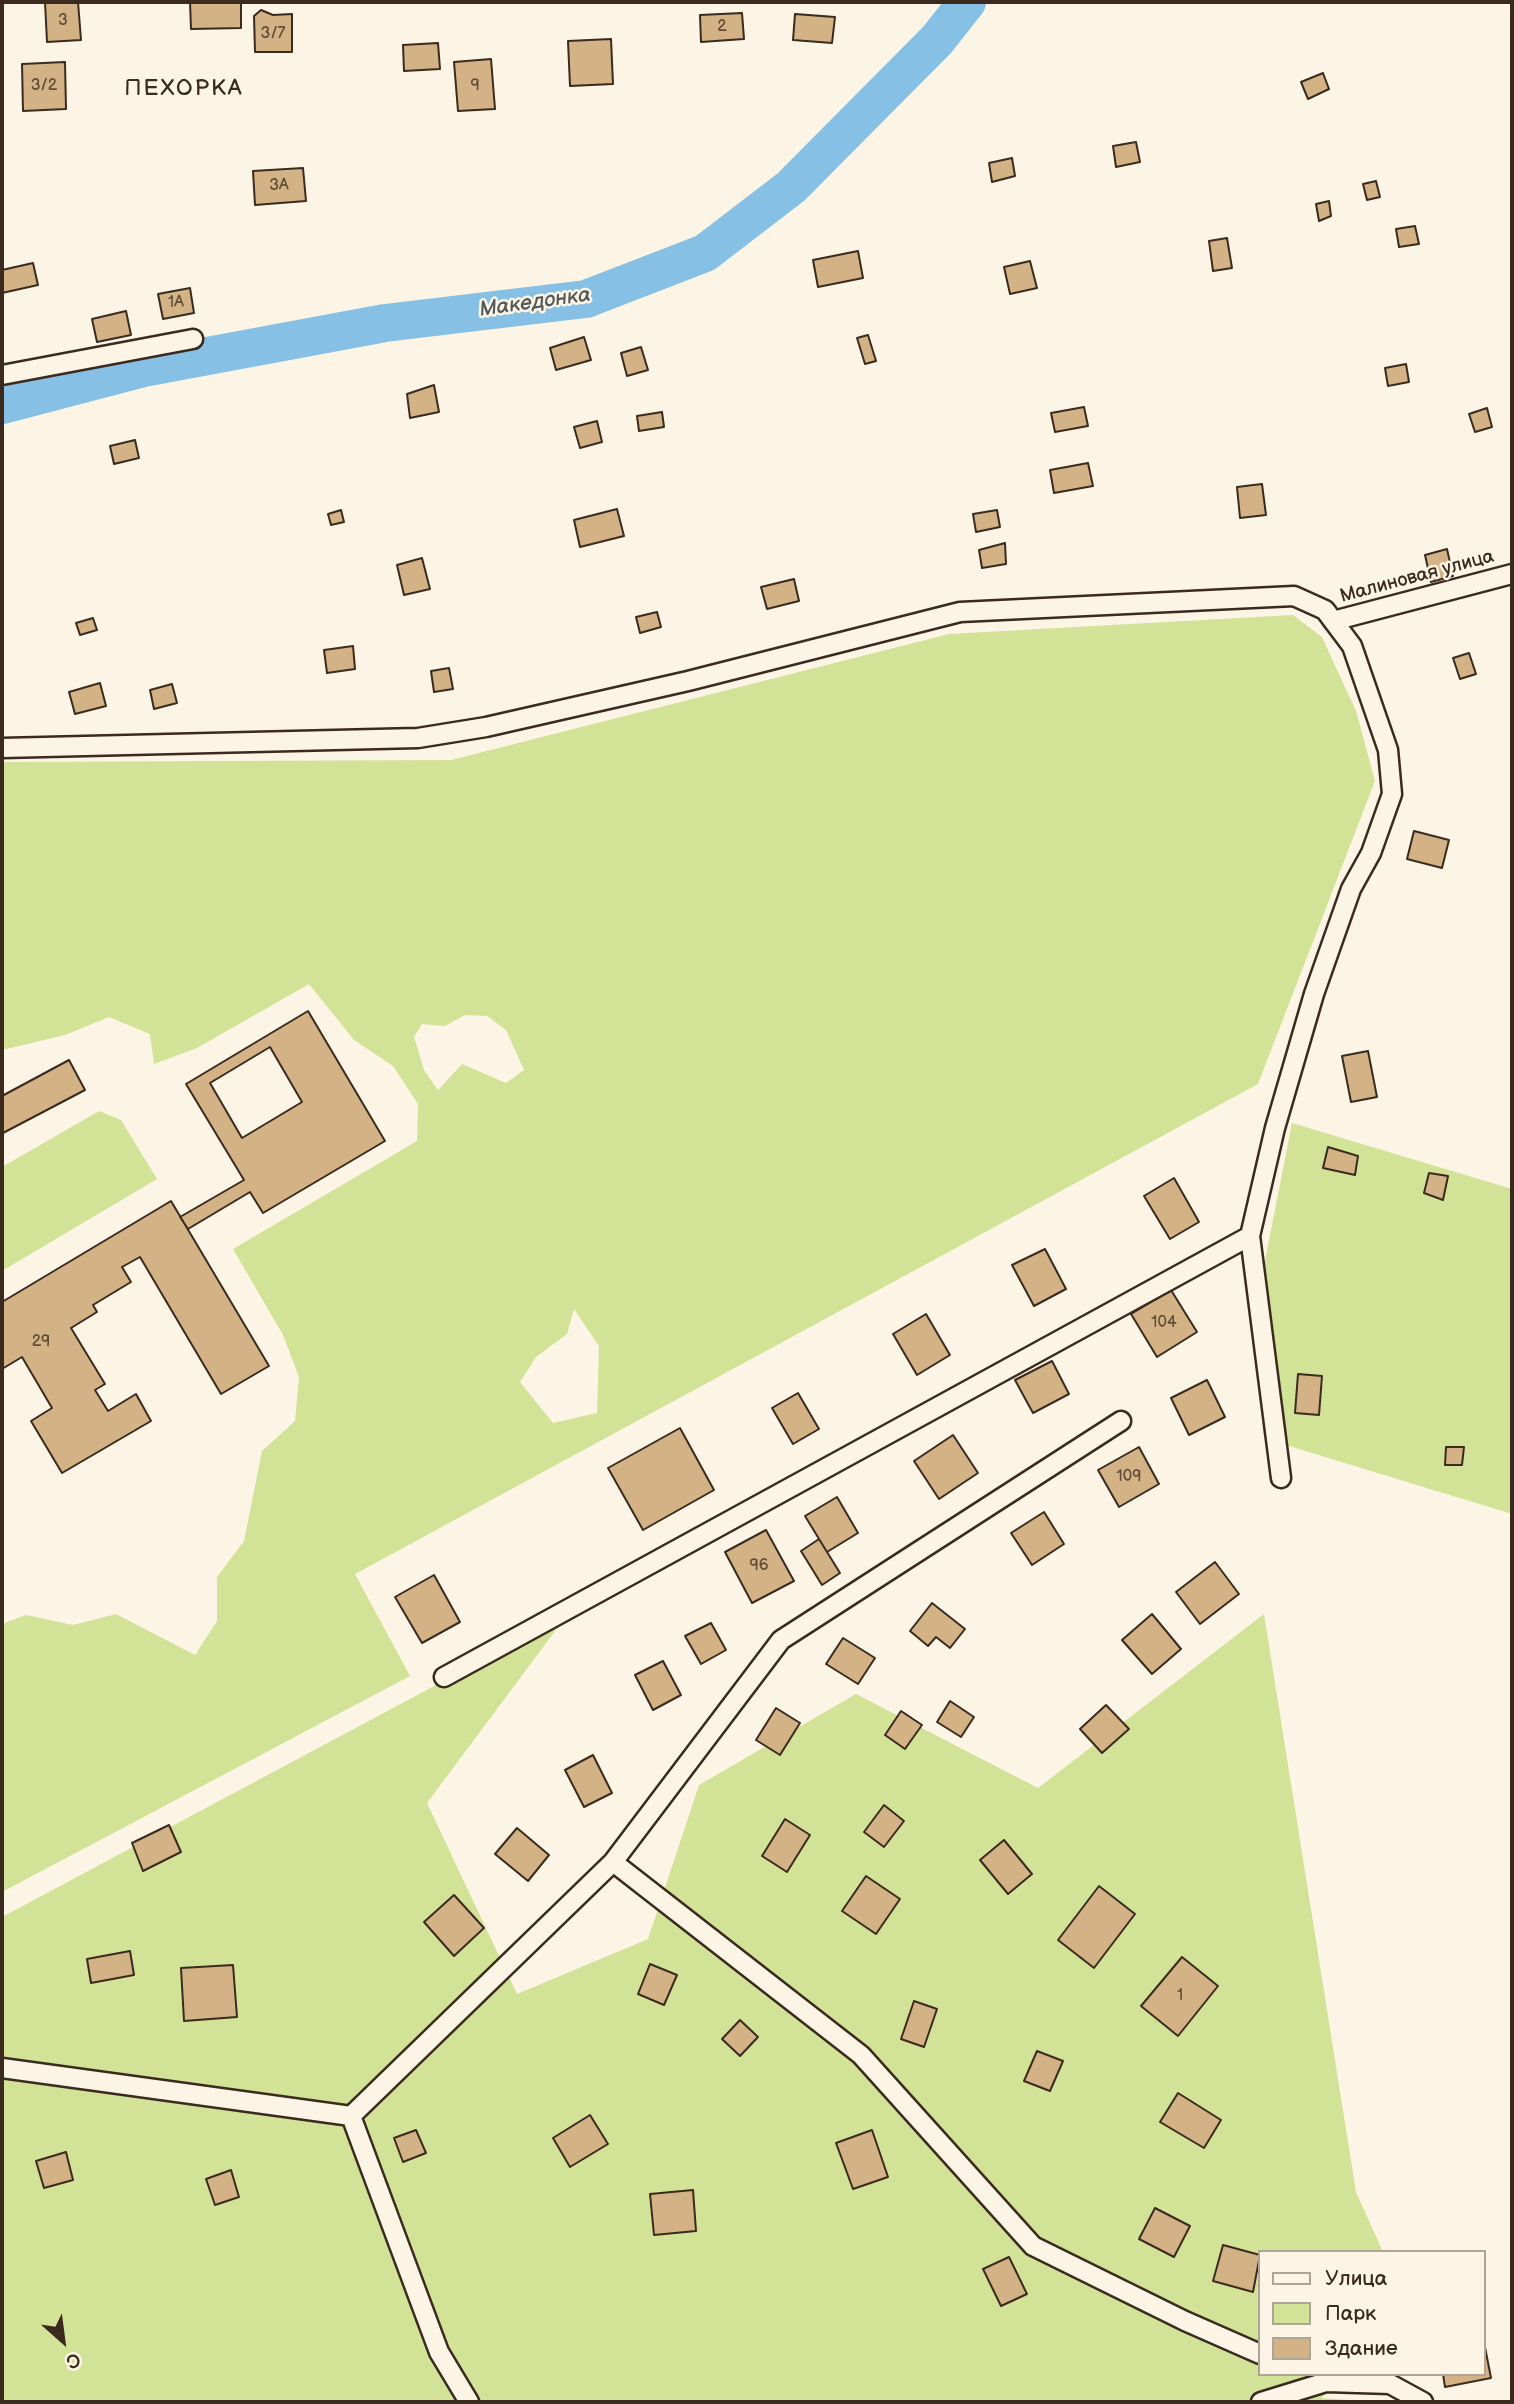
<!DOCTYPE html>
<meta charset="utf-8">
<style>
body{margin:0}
#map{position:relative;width:1514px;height:2404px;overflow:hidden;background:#fcf5e5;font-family:"Balsamiq Sans",sans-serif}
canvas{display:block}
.frame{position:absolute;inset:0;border:4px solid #3b2a1e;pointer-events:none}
.legend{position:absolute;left:1258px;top:2250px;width:228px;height:126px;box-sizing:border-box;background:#fcf5e5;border:2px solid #afa495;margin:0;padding:9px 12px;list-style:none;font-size:21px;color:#3b2a1e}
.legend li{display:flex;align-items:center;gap:14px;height:35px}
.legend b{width:35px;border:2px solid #afa495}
.north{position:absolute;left:28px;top:2306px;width:70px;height:70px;-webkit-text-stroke:5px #fcf5e5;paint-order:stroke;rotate:152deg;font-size:19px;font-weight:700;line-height:28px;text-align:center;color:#3b2a1e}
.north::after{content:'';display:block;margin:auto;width:24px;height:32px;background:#3b2a1e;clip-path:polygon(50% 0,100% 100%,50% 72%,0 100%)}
</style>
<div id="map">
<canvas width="1514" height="2404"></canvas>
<div class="frame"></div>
<ul class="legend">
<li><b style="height:9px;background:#fcf5e5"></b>Улица</li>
<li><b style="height:19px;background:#d2e397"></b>Парк</li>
<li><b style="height:19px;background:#d3b386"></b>Здание</li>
</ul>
<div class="north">С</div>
</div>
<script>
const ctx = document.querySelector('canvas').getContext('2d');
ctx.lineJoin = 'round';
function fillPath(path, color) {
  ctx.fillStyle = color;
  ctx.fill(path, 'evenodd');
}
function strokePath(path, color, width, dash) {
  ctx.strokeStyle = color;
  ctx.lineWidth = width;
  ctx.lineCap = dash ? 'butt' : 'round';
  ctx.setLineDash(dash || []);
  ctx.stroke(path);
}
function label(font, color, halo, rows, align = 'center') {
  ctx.font = font + ' "Balsamiq Sans",sans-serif';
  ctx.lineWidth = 5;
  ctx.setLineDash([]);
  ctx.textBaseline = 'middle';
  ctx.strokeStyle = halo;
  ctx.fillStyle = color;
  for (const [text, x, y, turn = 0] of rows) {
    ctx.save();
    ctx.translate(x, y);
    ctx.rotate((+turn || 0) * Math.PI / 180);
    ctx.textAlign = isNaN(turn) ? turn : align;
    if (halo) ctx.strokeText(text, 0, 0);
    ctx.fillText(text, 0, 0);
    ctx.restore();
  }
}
const green = new Path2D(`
 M 1293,615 L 1322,637 L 1356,711 L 1375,781 L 1258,1084 L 355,1574 L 410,1676 L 2,1892 L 2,1624 L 26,1615 L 73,1625 L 116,1614 L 195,1655 L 217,1621 L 217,1577 L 244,1541 L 262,1451 L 295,1421 L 299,1377 L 283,1335 L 233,1249 L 417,1141 L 418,1104 L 393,1066 L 354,1040 L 309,984 L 197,1048 L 154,1064 L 150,1034 L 109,1017 L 65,1035 L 2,1050 L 2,762 L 451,760 L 949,634 ZM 465,1015 L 487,1016 L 506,1030 L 524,1070 L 506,1083 L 462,1064 L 438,1090 L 424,1070 L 414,1037 L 422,1024 L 445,1026 ZM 574,1309 L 599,1346 L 597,1413 L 553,1423 L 520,1382 L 536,1357 L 567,1334 Z
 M 99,1111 L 121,1120 L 157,1179 L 2,1271 L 2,1167 Z
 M 1292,1123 L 1512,1189 L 1512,1514 L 1289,1446 L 1277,1438 L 1258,1296 Z
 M 1264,1614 L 1356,2192 L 1383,2252 L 1260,2252 L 1260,2374 L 1347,2374 L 1321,2398 L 1378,2402 L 2,2402 L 2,1917 L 567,1615 L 427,1803 L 517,1994 L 648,1939 L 699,1785 L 856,1694 L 1038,1788 Z`);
const river = new Path2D(`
 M 2,405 L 143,368 L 385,323 L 586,299 L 705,253 L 791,187 L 937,40 L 967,2`);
const building = new Path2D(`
 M 45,2 L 78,2 L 81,40 L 47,42 Z
 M 190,2 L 241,2 L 241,28 L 191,29 Z
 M 261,10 L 273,15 L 292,14 L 292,52 L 255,52 L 254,16 Z
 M 742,13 L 744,39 L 701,42 L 700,15 Z
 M 795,14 L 835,17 L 832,43 L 793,40 Z
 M 611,39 L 613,84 L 570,86 L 568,41 Z
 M 438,43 L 440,69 L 404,71 L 403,45 Z
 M 491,59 L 495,109 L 458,111 L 454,62 Z
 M 65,62 L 66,109 L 23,111 L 22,64 Z
 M 1323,73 L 1329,89 L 1308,99 L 1301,82 Z
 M 1136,142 L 1140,162 L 1116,167 L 1113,146 Z
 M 1012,158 L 1015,176 L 992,182 L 989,163 Z
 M 303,168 L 306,201 L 255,205 L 253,171 Z
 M 1376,181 L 1380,197 L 1367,200 L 1363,184 Z
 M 1329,201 L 1331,216 L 1319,221 L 1316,204 Z
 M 1415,226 L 1419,244 L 1399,247 L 1396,229 Z
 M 1227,238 L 1232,268 L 1213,271 L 1209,241 Z
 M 858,251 L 863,278 L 818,287 L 813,260 Z
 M 1030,261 L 1037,288 L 1010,294 L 1004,267 Z
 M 33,263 L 38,285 L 2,293 L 2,270 Z
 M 190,288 L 194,313 L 163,319 L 158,294 Z
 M 126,311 L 131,335 L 97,342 L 92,319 Z
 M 868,335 L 876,361 L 865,364 L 857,338 Z
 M 584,337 L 591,360 L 556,370 L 550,348 Z
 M 641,347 L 648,370 L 627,376 L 621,353 Z
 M 1406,364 L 1409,382 L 1388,386 L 1385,368 Z
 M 434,385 L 439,412 L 410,418 L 407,394 Z
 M 1084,407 L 1088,426 L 1055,432 L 1051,413 Z
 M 1487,408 L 1492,427 L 1475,432 L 1469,414 Z
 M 662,412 L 664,427 L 639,431 L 637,416 Z
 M 597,421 L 602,442 L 580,448 L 574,427 Z
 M 135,440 L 139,458 L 114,464 L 110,446 Z
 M 1088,463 L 1093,486 L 1054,493 L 1050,470 Z
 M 1262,484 L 1266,515 L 1240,518 L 1237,487 Z
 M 617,509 L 624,536 L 580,547 L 574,520 Z
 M 341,510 L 344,522 L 331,525 L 328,514 Z
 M 997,510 L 1000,527 L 976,532 L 973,514 Z
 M 1005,543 L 1006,564 L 982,568 L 979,550 Z
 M 1447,549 L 1453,576 L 1431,582 L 1425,555 Z
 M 422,558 L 430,589 L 404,595 L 397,565 Z
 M 794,579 L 799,601 L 767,609 L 761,587 Z
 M 657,612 L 661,627 L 640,633 L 636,617 Z
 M 93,618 L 97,630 L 80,635 L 76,623 Z
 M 353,646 L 355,669 L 327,673 L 324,650 Z
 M 1469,653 L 1476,674 L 1460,679 L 1453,658 Z
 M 449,668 L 453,689 L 434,692 L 431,671 Z
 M 100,683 L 106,706 L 75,714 L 69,692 Z
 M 172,684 L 177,703 L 154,709 L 150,690 Z
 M 1414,831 L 1449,840 L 1442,868 L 1407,859 Z
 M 308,1011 L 385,1141 L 263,1213 L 250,1192 L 188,1229 L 180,1217 L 244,1180 L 186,1084 ZM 270,1047 L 302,1102 L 242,1138 L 210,1083 Z
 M 1368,1051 L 1377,1097 L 1351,1102 L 1342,1056 Z
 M 69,1060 L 85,1090 L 3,1133 L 2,1096 Z
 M 1328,1147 L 1358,1156 L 1355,1175 L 1323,1168 Z
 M 1429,1173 L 1448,1176 L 1443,1200 L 1424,1193 Z
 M 1174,1178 L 1199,1222 L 1170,1239 L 1144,1196 Z
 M 171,1201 L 269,1366 L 221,1394 L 140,1257 L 122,1267 L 131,1282 L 93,1305 L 97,1312 L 71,1328 L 105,1384 L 95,1390 L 108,1411 L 136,1394 L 151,1421 L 62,1473 L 31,1421 L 52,1408 L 22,1357 L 2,1369 L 2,1302 Z
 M 1045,1249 L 1066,1289 L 1034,1306 L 1012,1265 Z
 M 1171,1290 L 1197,1332 L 1157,1357 L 1131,1314 Z
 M 926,1314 L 950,1355 L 917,1375 L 893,1334 Z
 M 1052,1361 L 1069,1394 L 1033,1413 L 1015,1380 Z
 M 1298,1374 L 1322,1376 L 1319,1415 L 1295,1413 Z
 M 1207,1380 L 1225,1417 L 1189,1435 L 1171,1398 Z
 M 798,1393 L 819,1429 L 793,1444 L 772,1408 Z
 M 680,1428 L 714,1490 L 643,1530 L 608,1468 Z
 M 953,1435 L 978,1473 L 939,1499 L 914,1461 Z
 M 1139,1447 L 1159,1484 L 1119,1507 L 1098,1470 Z
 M 1446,1447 L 1464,1447 L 1462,1465 L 1445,1465 Z
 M 837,1497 L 858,1533 L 827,1552 L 805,1516 Z
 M 1044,1512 L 1064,1544 L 1032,1565 L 1011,1533 Z
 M 766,1530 L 794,1581 L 752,1603 L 725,1552 Z
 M 819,1539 L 840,1573 L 822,1585 L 801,1551 Z
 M 1215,1562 L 1239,1594 L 1200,1624 L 1176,1592 Z
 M 434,1575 L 460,1622 L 422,1643 L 395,1597 Z
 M 932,1603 L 965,1629 L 950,1648 L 936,1637 L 928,1646 L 910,1631 Z
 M 1152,1614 L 1181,1649 L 1152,1674 L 1122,1640 Z
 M 711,1623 L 726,1650 L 701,1664 L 685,1636 Z
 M 843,1638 L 875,1658 L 858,1684 L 826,1664 Z
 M 663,1661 L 681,1695 L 653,1710 L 635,1675 Z
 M 950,1701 L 974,1717 L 961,1737 L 937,1722 Z
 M 1106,1705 L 1129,1729 L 1102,1753 L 1080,1729 Z
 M 776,1708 L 800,1723 L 780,1755 L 756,1740 Z
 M 901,1711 L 922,1725 L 905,1749 L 885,1735 Z
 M 593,1755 L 612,1793 L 584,1807 L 565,1770 Z
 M 884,1805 L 904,1821 L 884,1847 L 864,1832 Z
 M 785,1819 L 810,1835 L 787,1872 L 762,1856 Z
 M 169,1825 L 181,1852 L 143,1871 L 132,1843 Z
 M 517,1828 L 549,1855 L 528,1881 L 495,1854 Z
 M 1004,1840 L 1032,1874 L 1008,1894 L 980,1860 Z
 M 866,1876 L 900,1899 L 876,1934 L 842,1911 Z
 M 1099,1886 L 1135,1914 L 1094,1968 L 1058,1940 Z
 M 454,1895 L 484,1928 L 454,1956 L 424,1922 Z
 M 130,1951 L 134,1975 L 91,1983 L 87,1959 Z
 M 1182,1957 L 1218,1986 L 1178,2036 L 1141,2006 Z
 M 650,1964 L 677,1975 L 664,2005 L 638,1994 Z
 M 233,1965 L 237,2017 L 184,2021 L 181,1968 Z
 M 914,2001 L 937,2009 L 924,2047 L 901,2039 Z
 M 740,2020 L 758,2037 L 740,2056 L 722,2039 Z
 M 1037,2051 L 1063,2061 L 1050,2091 L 1024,2081 Z
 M 1178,2093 L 1221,2120 L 1204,2148 L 1160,2122 Z
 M 590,2115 L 608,2144 L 570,2167 L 553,2138 Z
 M 416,2130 L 426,2153 L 403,2162 L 394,2138 Z
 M 872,2130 L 888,2177 L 853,2189 L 836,2143 Z
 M 66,2152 L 73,2180 L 44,2188 L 36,2161 Z
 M 231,2170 L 239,2197 L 215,2205 L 206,2179 Z
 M 693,2190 L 696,2231 L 654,2235 L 650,2194 Z
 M 1155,2208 L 1190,2226 L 1174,2257 L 1139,2239 Z
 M 1223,2245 L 1260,2255 L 1253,2292 L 1213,2281 Z
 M 1009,2257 L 1027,2294 L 1001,2306 L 983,2269 Z
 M 1484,2342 L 1491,2378 L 1445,2387 L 1443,2374 L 1484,2374 Z`);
const street = new Path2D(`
 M 2,375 L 193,339
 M 1333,621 L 1512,574
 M 2,748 L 418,738 L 486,727 L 688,681 L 960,612 L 1294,596 L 1325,610 L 1352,646 L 1388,750 L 1392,794 L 1371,853 L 1351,889 L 1314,994 L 1275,1128 L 1250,1236 L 1281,1478
 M 444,1677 L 1250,1236
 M 613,1862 L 861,2055 L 1033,2246 L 1185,2321 L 1260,2354
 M 2,2068 L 351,2116
 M 351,2116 L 613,1862 L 781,1640 L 1121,1421
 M 351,2116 L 439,2352 L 469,2402
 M 1261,2402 L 1326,2382 L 1390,2384 L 1423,2402`);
const numberNames = [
 ["3",63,21],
 ["2",722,27],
 ["3/7",273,34],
 ["3/2",44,86],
 ["9",475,86],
 ["3А",279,186],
 ["1А",176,303],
 ["104",1164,1323],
 ["29",41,1342],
 ["109",1129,1477],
 ["96",759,1566],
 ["1",1180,1996]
];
const streetNames = [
 ["Малиновая улица",1417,577,-15]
];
const waterNames = [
 ["Македонка",535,303,-8]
];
const quarterNames = [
 ["ПЕХОРКА",184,89]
];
fillPath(green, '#d2e397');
strokePath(river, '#86c0e5', 38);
fillPath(building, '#d3b386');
strokePath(building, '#3b2a1e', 2);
strokePath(street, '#3b2a1e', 23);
strokePath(street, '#fcf5e5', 18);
label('16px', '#614c38', null, numberNames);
label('19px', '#3b2a1e', '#fcf5e5', streetNames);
label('italic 21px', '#52575a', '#fcf5e5', waterNames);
ctx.letterSpacing = '2px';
label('23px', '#3b2a1e', '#fcf5e5', quarterNames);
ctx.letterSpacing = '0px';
</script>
